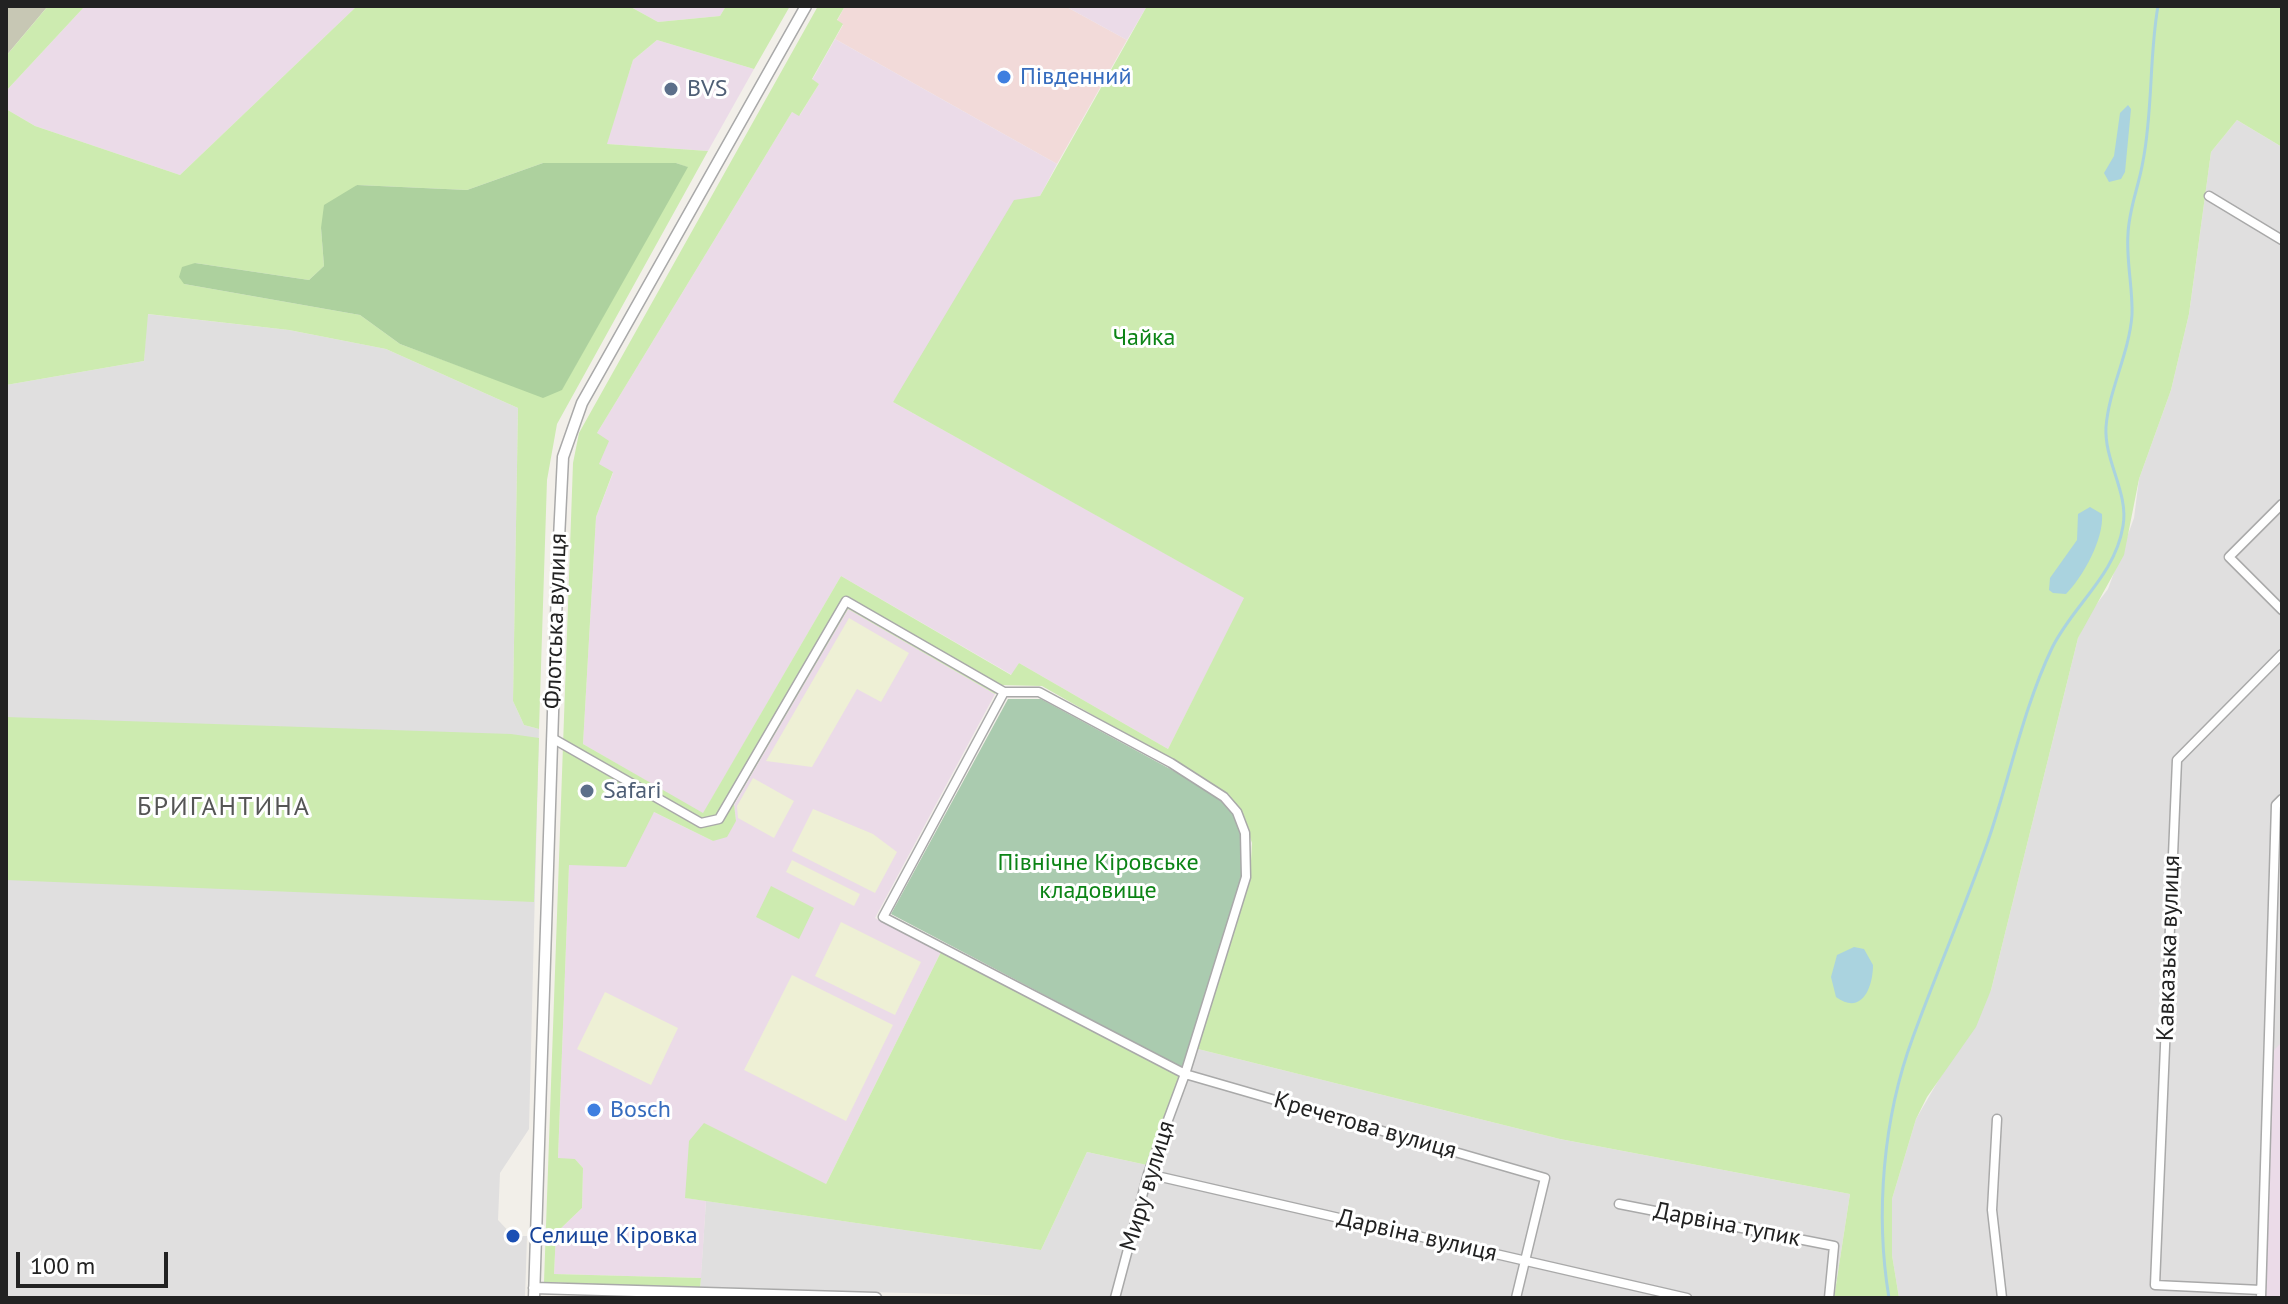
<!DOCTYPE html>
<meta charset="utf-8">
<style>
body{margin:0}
#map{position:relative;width:2288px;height:1304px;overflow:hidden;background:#f2efe9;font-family:"PT Sans",sans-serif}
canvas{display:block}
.frame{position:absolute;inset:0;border:8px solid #222;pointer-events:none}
.scale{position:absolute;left:16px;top:1252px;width:152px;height:36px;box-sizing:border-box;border:4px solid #222;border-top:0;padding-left:10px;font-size:24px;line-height:28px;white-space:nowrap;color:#222;-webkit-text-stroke:6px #fff;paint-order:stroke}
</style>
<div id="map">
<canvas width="2288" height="1304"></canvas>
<div class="frame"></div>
<div class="scale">100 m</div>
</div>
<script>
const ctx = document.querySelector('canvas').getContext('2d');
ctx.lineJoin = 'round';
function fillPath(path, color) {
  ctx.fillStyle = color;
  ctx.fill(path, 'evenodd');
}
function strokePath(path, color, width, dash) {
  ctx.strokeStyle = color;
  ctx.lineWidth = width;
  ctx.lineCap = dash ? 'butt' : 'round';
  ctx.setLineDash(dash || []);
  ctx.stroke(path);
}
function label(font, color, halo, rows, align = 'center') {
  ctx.font = font + ' "PT Sans",sans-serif';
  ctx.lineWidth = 6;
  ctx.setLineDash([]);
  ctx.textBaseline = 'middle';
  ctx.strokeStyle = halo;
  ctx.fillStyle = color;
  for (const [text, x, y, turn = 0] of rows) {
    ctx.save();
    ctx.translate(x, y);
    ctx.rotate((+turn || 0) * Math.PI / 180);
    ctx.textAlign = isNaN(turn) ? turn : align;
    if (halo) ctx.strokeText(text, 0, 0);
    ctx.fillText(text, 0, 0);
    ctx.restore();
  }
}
const residential = new Path2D(`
 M 2237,120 L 2282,147 L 2282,1298 L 1899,1298 L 1892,1255 L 1892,1199 L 1916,1119 L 1991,990 L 2078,638 L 2089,614 L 2108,589 L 2134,518 L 2139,479 L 2171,390 L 2189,314 L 2211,152 Z
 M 147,314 L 289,330 L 386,349 L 518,408 L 513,701 L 524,725 L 539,729 L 529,1129 L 500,1173 L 498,1220 L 513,1236 L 527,1236 L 525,1298 L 6,1298 L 6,385 L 144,361 Z
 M 1198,1049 L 1560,1139 L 1850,1194 L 1834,1298 L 1119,1298 L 1151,1179 Z
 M 1087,1152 L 1147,1165 L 1111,1298 L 700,1288 L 706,1201 L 1041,1250 Z`);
const commercial = new Path2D(`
 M 845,6 L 1065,6 L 1127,40 L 1057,164 L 835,39 L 843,25 L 837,21 Z`);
const industrial = new Path2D(`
 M 85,6 L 357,6 L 180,175 L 35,126 L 6,109 L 6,91 Z
 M 629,6 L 726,6 L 720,16 L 658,22 Z
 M 1065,6 L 1147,6 L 1127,40 Z
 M 835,39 L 1057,164 L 1040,196 L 893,402 L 1245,598 L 1168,749 L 1019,663 L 1012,675 L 841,576 L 703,814 L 583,744 L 596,517 L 613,473 L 599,465 L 597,433 L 792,112 L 800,115 L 819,84 L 812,80 Z
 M 657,40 L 754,69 L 708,151 L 606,144 L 633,60 Z
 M 847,608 L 995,694 L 875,918 L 941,952 L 826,1184 L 686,1198 L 706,1201 L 701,1278 L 554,1274 L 556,1233 L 582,1208 L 583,1168 L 575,1159 L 558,1159 L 569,865 L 654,812 L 713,841 L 736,821 L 734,805 Z
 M 2282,1042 L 2282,1298 L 2263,1298 L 2271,1053 Z`);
const construction = new Path2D(`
 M 6,6 L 48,6 L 6,56 Z`);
const farmland = new Path2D(`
 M 849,618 L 909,653 L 881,702 L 857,689 L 812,767 L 766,761 Z
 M 753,778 L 794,801 L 774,838 L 738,818 L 737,806 Z
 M 813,809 L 873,834 L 897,852 L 875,893 L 792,851 Z
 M 792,860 L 860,894 L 854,906 L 786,872 Z
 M 841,922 L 921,962 L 895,1015 L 815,976 Z
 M 792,975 L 893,1025 L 846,1121 L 744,1070 Z
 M 605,992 L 678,1028 L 651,1085 L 577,1049 Z`);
const grass = new Path2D(`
 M 48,6 L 85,6 L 6,91 L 6,56 Z
 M 357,6 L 629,6 L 658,22 L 720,16 L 726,6 L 790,6 L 754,69 L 657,40 L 633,60 L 607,144 L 708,151 L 557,424 L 547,480 L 539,729 L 524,725 L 513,701 L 518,408 L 386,349 L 289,330 L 148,314 L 144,361 L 6,385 L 6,109 L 35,126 L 180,175 ZM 543,163 L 676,163 L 687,167 L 562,389 L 543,397 L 400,344 L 360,315 L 184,284 L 195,263 L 309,280 L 324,266 L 321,228 L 357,185 L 467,190 Z
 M 818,6 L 845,6 L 837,20 L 843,24 L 812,79 L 819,84 L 799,116 L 792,112 L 597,433 L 609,441 L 599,464 L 613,472 L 596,517 L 583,744 L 703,813 L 841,576 L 1011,675 L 1019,663 L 1168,749 L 1244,598 L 893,402 L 1014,200 L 1040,196 L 1147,6 L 2282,6 L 2282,147 L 2237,120 L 2211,152 L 2189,314 L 2171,390 L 2139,479 L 2124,555 L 2078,638 L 1991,990 L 1976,1027 L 1927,1097 L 1916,1119 L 1892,1199 L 1892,1255 L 1899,1298 L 1834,1298 L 1850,1194 L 1560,1139 L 1198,1049 L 1250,878 L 1252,843 L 1241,810 L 1227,794 L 1200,776 L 1042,686 L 1000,685 L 995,694 L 848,609 L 734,804 L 736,821 L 727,837 L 713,841 L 654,812 L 626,867 L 569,865 L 558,1158 L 575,1159 L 583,1168 L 582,1208 L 556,1233 L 554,1274 L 701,1278 L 700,1288 L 544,1282 L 573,463 L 579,433 Z
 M 6,717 L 511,734 L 539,738 L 534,902 L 6,880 Z
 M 771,886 L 814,908 L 799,939 L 756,917 Z
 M 941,952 L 1180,1076 L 1147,1165 L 1087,1152 L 1041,1250 L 685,1198 L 689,1141 L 704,1123 L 826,1184 Z`);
const forest = new Path2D(`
 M 543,163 L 676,163 L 688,167 L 562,390 L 543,398 L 400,344 L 360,315 L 184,284 L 179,277 L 182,267 L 195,263 L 309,280 L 324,266 L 321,228 L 324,205 L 357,185 L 467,190 Z`);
const cemetery = new Path2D(`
 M 1008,699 L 1041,699 L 1196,783 L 1221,800 L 1234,814 L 1241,834 L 1242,876 L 1183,1068 L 891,914 Z`);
const water = new Path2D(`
 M 2128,105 L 2131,109 L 2125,172 L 2121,179 L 2109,182 L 2104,173 L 2114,156 L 2120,113 Z
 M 2090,507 L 2102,514 C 2104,539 2083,577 2066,594 L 2053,593 L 2049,590 L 2050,578 L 2077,540 L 2078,514 Z
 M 1854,947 L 1864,949 L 1873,965 C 1873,987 1862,1016 1836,997 L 1831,977 L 1837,955 Z`);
const stream = new Path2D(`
 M 1889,1298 C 1875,1214 1883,1118 1913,1037 C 1937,971 1965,907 1988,841 C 2010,777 2023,709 2052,648 C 2073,605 2115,576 2123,526 C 2129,493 2104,461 2106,427 C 2109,389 2129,354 2132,315 C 2133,288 2126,261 2128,234 C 2129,208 2139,186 2143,161 C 2153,110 2149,57 2158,6`);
const minor = new Path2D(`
 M 2209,196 L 2282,240
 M 2282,504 L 2229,557 L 2282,610
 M 1004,692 L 883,917 L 1185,1074 L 1545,1178 L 1516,1298
 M 552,738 L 701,823 L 719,819 L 846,601 L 1004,692 L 1039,692 L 1171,763 L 1224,797 L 1237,812 L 1245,833 L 1246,877 L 1185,1074 L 1148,1174 L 1115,1298
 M 1997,1119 L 1992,1210 L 2002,1298
 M 1148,1174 L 1687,1298
 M 1619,1204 L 1834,1246 L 1829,1298
 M 2261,1290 L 2155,1285 L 2177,760 L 2282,654
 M 2261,1298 L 2276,805 L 2282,799`);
const tertiary = new Path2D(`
 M 534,1288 L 876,1298
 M 534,1298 L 558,559 L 563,457 L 582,403 L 806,6`);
const markers = [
 [1004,77,8,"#3f7fe0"],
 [671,89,8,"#5c6f8a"],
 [587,791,8,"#5c6f8a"],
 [594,1110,8,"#3f7fe0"],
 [513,1236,8,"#1a4fb4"]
];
const shopNames = [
 ["Південний",1020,77],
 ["Bosch",610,1110]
];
const serviceNames = [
 ["BVS",687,89],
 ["Safari",603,791]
];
const parkNames = [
 ["Чайка",1144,338],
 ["Північне Кіровське",1098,863],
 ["кладовище",1098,891]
];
const streetNames = [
 ["Флотська вулиця",556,621,-88],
 ["Кавказька вулиця",2169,948,-88],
 ["Кречетова вулиця",1365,1126,16],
 ["Миру вулиця",1148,1186,-73],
 ["Дарвіна тупик",1727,1225,11],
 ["Дарвіна вулиця",1417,1236,13]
];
const transitNames = [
 ["Селище Кіровка",529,1236]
];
const neighbourhoodNames = [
 ["БРИГАНТИНА",224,808]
];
fillPath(residential, '#e0dfdf');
fillPath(commercial, '#f2dad9');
fillPath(industrial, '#ebdbe8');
fillPath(construction, '#c7c7b4');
fillPath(farmland, '#eef0d5');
fillPath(grass, '#cdebb0');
fillPath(forest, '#add19e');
fillPath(cemetery, '#aacbaf');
fillPath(water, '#aad3df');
strokePath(stream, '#aad3df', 3);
strokePath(minor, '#a9a9a9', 11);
strokePath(tertiary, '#a9a9a9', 13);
strokePath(minor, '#fff', 8);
strokePath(tertiary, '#fff', 10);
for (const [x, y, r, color] of markers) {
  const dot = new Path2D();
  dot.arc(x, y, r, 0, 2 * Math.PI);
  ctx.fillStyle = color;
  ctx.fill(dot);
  strokePath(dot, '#fff', 3);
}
label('24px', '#366cbe', '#fff', shopNames, 'left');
label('24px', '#4e5e75', '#fff', serviceNames, 'left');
label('24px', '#0c8416', '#fff', parkNames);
label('24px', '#222', '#fff', streetNames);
label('24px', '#164399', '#fff', transitNames, 'left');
ctx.letterSpacing = '2px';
label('26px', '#555', '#fff', neighbourhoodNames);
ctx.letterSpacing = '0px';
</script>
